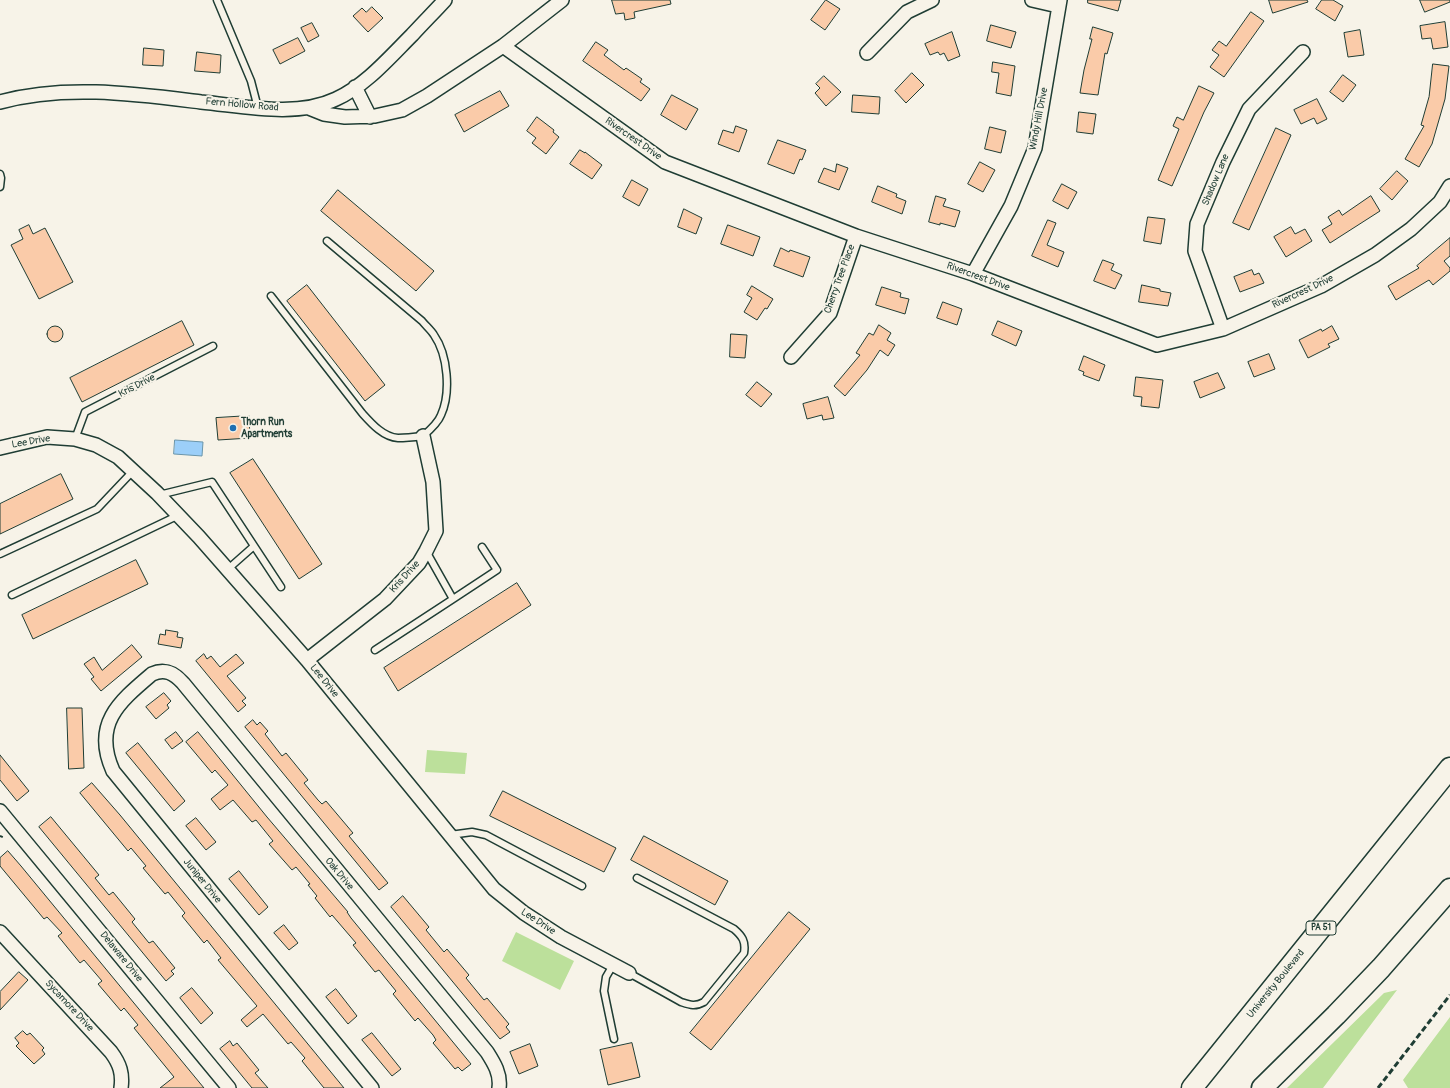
<!DOCTYPE html>
<style>
body{margin:0}
canvas{display:block;background:#f7f3e8}
</style>
<canvas width="1450" height="1088"></canvas>
<script>
const ctx = document.querySelector('canvas').getContext('2d');
ctx.lineJoin = 'round';
function fillPath(path, color) {
  ctx.fillStyle = color;
  ctx.fill(path, 'evenodd');
}
function strokePath(path, color, width, dash) {
  ctx.strokeStyle = color;
  ctx.lineWidth = width;
  ctx.lineCap = dash ? 'butt' : 'round';
  ctx.setLineDash(dash || []);
  ctx.stroke(path);
}
function label(font, color, halo, rows, align = 'center') {
  ctx.font = font + ' Pangolin,sans-serif';
  ctx.lineWidth = 4;
  ctx.setLineDash([]);
  ctx.textBaseline = 'middle';
  ctx.strokeStyle = halo;
  ctx.fillStyle = color;
  for (const [text, x, y, turn = 0] of rows) {
    ctx.save();
    ctx.translate(x, y);
    ctx.rotate((+turn || 0) * Math.PI / 180);
    ctx.textAlign = isNaN(turn) ? turn : align;
    if (halo) ctx.strokeText(text, 0, 0);
    ctx.fillText(text, 0, 0);
    ctx.restore();
  }
}
const green = new Path2D(`
 M 427,750 L 467,753 L 465,774 L 425,772 Z
 M 516,932 L 574,961 L 560,990 L 502,961 Z
 M 1397,990 L 1323,1088 L 1287,1088 L 1384,993 Z
 M 1450,1017 L 1450,1088 L 1408,1088 L 1403,1080 Z`);
const water = new Path2D(`
 M 175,440 L 203,442 L 202,456 L 174,454 Z`);
const building = new Path2D(`
 M 612,0 L 670,0 L 671,4 L 634,12 L 635,18 L 625,20 L 624,13 L 616,14 Z
 M 826,0 L 840,9 L 825,30 L 811,20 Z
 M 1088,0 L 1121,0 L 1118,11 L 1088,3 Z
 M 1269,0 L 1307,0 L 1308,2 L 1273,13 Z
 M 1322,0 L 1333,0 L 1343,6 L 1335,21 L 1316,9 Z
 M 1420,0 L 1450,0 L 1450,2 L 1425,12 Z
 M 372,7 L 383,18 L 368,32 L 353,16 L 362,8 L 366,12 Z
 M 1251,12 L 1264,21 L 1224,77 L 1210,67 L 1219,55 L 1212,50 L 1219,41 L 1226,46 Z
 M 1445,22 L 1448,47 L 1433,49 L 1431,38 L 1422,39 L 1420,26 Z
 M 312,23 L 319,36 L 308,42 L 301,28 Z
 M 991,25 L 1016,32 L 1011,48 L 987,41 Z
 M 1093,27 L 1113,33 L 1107,54 L 1105,53 L 1098,95 L 1080,93 L 1084,70 L 1092,39 L 1090,39 Z
 M 1360,30 L 1364,55 L 1348,57 L 1344,33 Z
 M 952,32 L 960,56 L 948,61 L 944,53 L 940,55 L 938,52 L 930,55 L 925,44 Z
 M 298,38 L 305,51 L 280,64 L 273,50 Z
 M 596,42 L 608,50 L 604,55 L 624,70 L 626,68 L 642,79 L 640,82 L 650,89 L 641,101 L 583,61 Z
 M 144,48 L 164,50 L 163,66 L 143,65 Z
 M 197,52 L 221,55 L 220,73 L 195,71 Z
 M 993,62 L 1015,66 L 1011,96 L 996,93 L 999,73 L 992,72 Z
 M 1433,64 L 1449,66 L 1445,99 L 1432,144 L 1419,167 L 1405,159 L 1424,126 L 1421,125 L 1429,97 Z
 M 912,73 L 924,85 L 906,103 L 895,91 Z
 M 1343,75 L 1356,85 L 1343,102 L 1330,92 Z
 M 824,76 L 841,92 L 826,106 L 815,93 L 820,88 L 816,84 Z
 M 1199,86 L 1214,93 L 1204,112 L 1172,186 L 1158,180 L 1179,129 L 1173,126 L 1177,117 L 1183,120 Z
 M 500,91 L 509,106 L 464,132 L 455,115 Z
 M 672,95 L 698,109 L 686,130 L 661,115 Z
 M 853,95 L 880,97 L 879,114 L 852,112 Z
 M 1317,99 L 1327,119 L 1317,124 L 1314,118 L 1301,124 L 1294,110 Z
 M 1079,112 L 1096,114 L 1093,134 L 1077,132 Z
 M 537,117 L 554,130 L 553,132 L 559,137 L 546,154 L 532,143 L 536,138 L 527,131 Z
 M 736,126 L 747,130 L 739,152 L 718,144 L 723,130 L 733,133 Z
 M 990,127 L 1006,131 L 1001,153 L 985,149 Z
 M 1276,128 L 1291,135 L 1249,230 L 1233,223 Z
 M 778,140 L 806,150 L 802,160 L 800,159 L 794,174 L 768,164 Z
 M 580,150 L 585,153 L 585,152 L 602,165 L 592,179 L 570,164 Z
 M 980,162 L 995,170 L 983,192 L 968,184 Z
 M 837,164 L 848,168 L 839,190 L 818,182 L 824,168 L 835,172 Z
 M 1397,171 L 1408,181 L 1392,200 L 1380,189 Z
 M 632,180 L 648,189 L 639,206 L 623,197 Z
 M 1062,184 L 1077,192 L 1068,209 L 1053,201 Z
 M 878,186 L 897,194 L 896,197 L 906,201 L 902,214 L 872,202 Z
 M 338,190 L 434,271 L 416,291 L 321,211 Z
 M 936,196 L 946,199 L 943,206 L 960,211 L 955,227 L 940,223 L 940,225 L 929,222 Z
 M 1371,196 L 1380,211 L 1330,243 L 1322,230 L 1332,224 L 1328,217 L 1339,210 L 1342,215 Z
 M 684,209 L 702,218 L 696,234 L 678,227 Z
 M 1148,217 L 1165,219 L 1161,244 L 1144,241 Z
 M 1048,220 L 1056,223 L 1047,245 L 1064,252 L 1058,267 L 1032,256 Z
 M 29,225 L 33,234 L 45,228 L 73,282 L 39,299 L 11,245 L 23,239 L 19,230 Z
 M 728,225 L 760,237 L 753,256 L 721,244 Z
 M 1291,227 L 1295,234 L 1305,229 L 1312,241 L 1286,257 L 1274,237 Z
 M 1450,238 L 1450,256 L 1444,261 L 1450,268 L 1450,271 L 1433,285 L 1429,280 L 1396,300 L 1388,286 L 1419,268 L 1417,266 Z
 M 781,248 L 789,252 L 790,250 L 810,257 L 803,277 L 774,266 Z
 M 1103,260 L 1114,264 L 1111,270 L 1122,275 L 1115,289 L 1094,281 Z
 M 1252,270 L 1254,275 L 1259,273 L 1264,283 L 1240,292 L 1234,277 Z
 M 307,285 L 385,385 L 365,401 L 287,301 Z
 M 1142,285 L 1160,289 L 1160,291 L 1171,293 L 1168,306 L 1139,302 Z
 M 752,286 L 773,299 L 767,309 L 765,308 L 757,320 L 744,312 L 752,298 L 747,295 Z
 M 882,287 L 901,293 L 900,297 L 909,299 L 905,314 L 876,305 Z
 M 943,302 L 962,309 L 957,325 L 937,318 Z
 M 182,321 L 194,345 L 82,402 L 70,378 Z
 M 998,321 L 1022,331 L 1016,346 L 992,335 Z
 M 879,325 L 891,333 L 887,340 L 895,345 L 888,356 L 880,350 L 867,370 L 845,396 L 834,386 L 860,355 L 856,353 L 869,333 L 873,335 Z
 M47 334a8 8 0 1 1 16 0a8 8 0 1 1-16 0Z
 M 1332,326 L 1339,339 L 1328,344 L 1330,347 L 1308,358 L 1299,340 L 1321,329 L 1322,331 Z
 M 731,334 L 747,335 L 745,358 L 730,357 Z
 M 1269,354 L 1275,369 L 1254,377 L 1248,362 Z
 M 1084,356 L 1105,365 L 1099,381 L 1083,375 L 1084,372 L 1079,370 Z
 M 1218,373 L 1225,388 L 1200,398 L 1194,382 Z
 M 1136,377 L 1163,380 L 1159,408 L 1141,406 L 1142,397 L 1134,396 Z
 M 757,382 L 772,394 L 761,407 L 746,395 Z
 M 828,397 L 834,418 L 823,420 L 822,415 L 807,419 L 803,404 Z
 M 249,416 L 250,438 L 218,440 L 216,418 Z
 M 253,459 L 322,564 L 299,579 L 230,473 Z
 M 61,474 L 73,499 L 0,534 L 0,504 Z
 M 136,560 L 148,584 L 33,639 L 22,615 Z
 M 517,583 L 531,605 L 398,691 L 384,668 Z
 M 166,630 L 178,632 L 177,637 L 183,638 L 181,648 L 158,644 L 160,634 L 165,635 Z
 M 132,645 L 142,657 L 101,691 L 91,679 L 94,677 L 84,664 L 94,657 L 102,670 Z
 M 204,654 L 207,659 L 211,656 L 220,667 L 236,654 L 244,663 L 227,676 L 246,698 L 242,701 L 246,705 L 238,712 L 196,661 Z
 M 164,693 L 171,701 L 167,705 L 169,708 L 156,719 L 146,707 Z
 M 67,708 L 82,708 L 84,768 L 69,769 Z
 M 253,720 L 257,725 L 260,722 L 268,731 L 265,734 L 282,756 L 286,753 L 308,780 L 304,783 L 318,800 L 322,804 L 326,801 L 353,833 L 349,836 L 388,883 L 379,890 L 245,727 Z
 M 176,732 L 183,741 L 172,749 L 165,740 Z
 M 198,732 L 267,817 L 348,912 L 347,912 L 351,918 L 471,1064 L 462,1071 L 458,1067 L 455,1069 L 433,1043 L 436,1040 L 433,1035 L 418,1018 L 415,1021 L 393,994 L 396,991 L 387,980 L 379,970 L 375,972 L 353,945 L 356,943 L 332,915 L 330,917 L 315,898 L 317,896 L 308,885 L 310,884 L 296,867 L 292,870 L 269,844 L 273,841 L 256,820 L 252,822 L 233,800 L 220,810 L 211,799 L 228,785 L 215,770 L 212,773 L 186,742 Z
 M 138,743 L 185,801 L 174,811 L 126,753 Z
 M 0,755 L 29,791 L 17,801 L 0,780 Z
 M 92,783 L 120,815 L 344,1088 L 324,1088 L 302,1061 L 305,1058 L 291,1042 L 288,1044 L 263,1014 L 247,1027 L 241,1020 L 257,1006 L 218,960 L 221,958 L 207,940 L 204,943 L 182,916 L 185,913 L 168,892 L 165,894 L 143,868 L 146,866 L 131,848 L 128,851 L 80,793 Z
 M 503,791 L 616,848 L 604,872 L 490,816 Z
 M 51,817 L 99,875 L 95,878 L 109,895 L 113,892 L 135,919 L 132,922 L 149,943 L 153,941 L 175,968 L 171,971 L 174,974 L 166,981 L 39,827 Z
 M 196,818 L 216,842 L 206,850 L 186,826 Z
 M 644,836 L 728,881 L 715,905 L 631,860 Z
 M 8,851 L 21,866 L 204,1088 L 160,1088 L 174,1077 L 134,1028 L 138,1025 L 124,1008 L 121,1011 L 98,984 L 102,981 L 84,960 L 80,963 L 58,936 L 62,933 L 47,917 L 44,919 L 0,866 L 0,858 Z
 M 239,871 L 268,907 L 259,915 L 229,879 Z
 M 403,896 L 429,927 L 426,930 L 444,952 L 447,949 L 469,975 L 466,978 L 484,1000 L 487,998 L 509,1024 L 506,1027 L 510,1032 L 500,1039 L 391,907 Z
 M 789,912 L 810,929 L 711,1050 L 690,1033 Z
 M 284,925 L 298,943 L 289,950 L 274,933 Z
 M 19,972 L 28,980 L 0,1010 L 0,992 Z
 M 192,988 L 213,1013 L 201,1024 L 180,998 Z
 M 336,989 L 357,1016 L 348,1024 L 326,997 Z
 M 23,1031 L 27,1035 L 30,1033 L 44,1048 L 42,1050 L 45,1054 L 34,1064 L 16,1046 L 19,1043 L 15,1038 Z
 M 372,1033 L 401,1069 L 392,1076 L 362,1040 Z
 M 230,1041 L 233,1046 L 237,1043 L 259,1070 L 255,1073 L 268,1088 L 252,1088 L 220,1049 Z
 M 632,1043 L 640,1077 L 608,1085 L 600,1050 Z
 M 530,1044 L 538,1066 L 519,1074 L 510,1052 Z`);
const path = new Path2D(`
 M 0,836 L 5,838`);
const service = new Path2D(`
 M 217,0 L 251,81 L 258,108
 M 0,174 L 1,178 L 0,187
 M 271,296 L 362,413 C 371,423 383,437 398,438 C 406,438 415,437 423,436 C 430,430 438,423 441,415 C 451,393 448,355 434,335 C 431,330 426,326 422,321 L 327,241
 M 75,439 L 85,412 L 213,346
 M 159,495 L 212,482 L 281,587
 M 0,554 L 97,509 L 133,471
 M 228,569 L 254,546
 M 12,595 L 179,515
 M 453,599 L 497,570 L 482,547
 M 375,650 L 453,599 L 426,551
 M 450,835 L 472,832 L 486,835 L 582,886
 M 613,965 L 606,977 L 604,991 L 614,1039
 M 629,973 L 681,1002 C 690,1005 695,1007 704,1002 L 744,953 C 746,941 742,936 734,929 L 637,878`);
const minor = new Path2D(`
 M 1032,0 L 1058,6
 M 503,46 L 665,162 L 856,236 L 973,274 L 1157,345 L 1223,329 L 1321,286 L 1375,255 L 1411,229 L 1440,202 L 1450,186
 M 867,53 L 907,12 L 932,0
 M 355,87 L 370,117
 M 0,102 C 65,84 136,94 201,102 C 244,106 296,118 336,99 C 365,86 389,58 412,35 C 423,23 434,12 445,0
 M 309,108 L 324,114 L 345,117 L 375,116 L 402,110 L 427,96 L 503,46 L 562,0
 M 973,274 L 1011,206 L 1035,148 L 1060,0
 M 1223,329 L 1195,251 L 1197,224 L 1223,162 L 1249,109 L 1303,52
 M 791,357 L 830,313 L 856,236
 M 0,448 L 47,437 L 75,439 L 96,445 L 118,457 L 157,493 L 199,537 L 307,660 L 494,889 L 524,913 L 561,937 L 629,973
 M 307,660 L 385,599 L 419,563 L 426,551 L 436,531 L 433,482 L 423,436
 M 0,811 L 229,1088
 M 0,932 L 111,1052 C 120,1064 123,1074 121,1088
 M 372,1088 L 113,771 C 92,724 119,702 152,674 C 165,668 174,673 183,683 L 487,1052 C 494,1063 501,1074 499,1088`);
const primary = new Path2D(`
 M 1192,1088 L 1450,768
 M 1262,1088 L 1336,1015 L 1381,968 L 1450,889`);
const rail = new Path2D(`
 M 1378,1088 L 1450,995`);
const markers = [
 [233,428,4,"#1f6fb2"]
];
const shields = [
 [1321,928,30]
];
const shieldNames = [
 ["PA 51",1321,928]
];
const streetNames = [
 ["Fern Hollow Road",242,105,5],
 ["Windy Hill Drive",1039,119,-79],
 ["Rivercrest Drive",633,139,35],
 ["Shadow Lane",1216,180,-67],
 ["Rivercrest Drive",978,277,20],
 ["Cherry Tree Place",840,279,-70],
 ["Rivercrest Drive",1303,292,-25],
 ["Kris Drive",137,386,-27],
 ["Lee Drive",31,442,-10],
 ["Kris Drive",405,577,-48],
 ["Lee Drive",324,681,51],
 ["Oak Drive",339,874,50],
 ["Juniper Drive",202,881,51],
 ["Lee Drive",538,922,33],
 ["Delaware Drive",121,957,51],
 ["University Boulevard",1276,984,-51],
 ["Sycamore Drive",69,1006,47]
];
const poiNames = [
 ["Thorn Run",241,422],
 ["Apartments",241,434]
];
fillPath(green, '#bce09b');
fillPath(water, '#9ccff9');
strokePath(water, '#6a95aa', 1);
fillPath(building, '#facba9');
strokePath(building, '#1f3d34', 1);
strokePath(service, '#1f3d34', 9);
strokePath(minor, '#1f3d34', 16);
strokePath(primary, '#1f3d34', 23);
strokePath(path, '#1f3d34', 2, [3, 3]);
strokePath(service, '#f7f3e8', 6);
strokePath(minor, '#f7f3e8', 13);
strokePath(primary, '#f7f3e8', 20);
strokePath(rail, '#1f3d34', 3, [6, 3]);
for (const [x, y, r, color] of markers) {
  const dot = new Path2D();
  dot.arc(x, y, r, 0, 2 * Math.PI);
  ctx.fillStyle = color;
  ctx.fill(dot);
  strokePath(dot, '#f7f3e8', 1.5);
}
for (const [x, y, w] of shields) {
  const box = new Path2D();
  box.roundRect(x - w / 2, y - 7, w, 14, 3);
  ctx.fillStyle = '#f7f3e8';
  ctx.fill(box);
  strokePath(box, '#1f3d34', 1);
}
label('bold 9px', '#1f3d34', null, shieldNames);
label('10px', '#1f3d34', '#f7f3e8', streetNames);
label('bold 10px', '#1f3d34', '#f7f3e8', poiNames, 'left');
</script>
